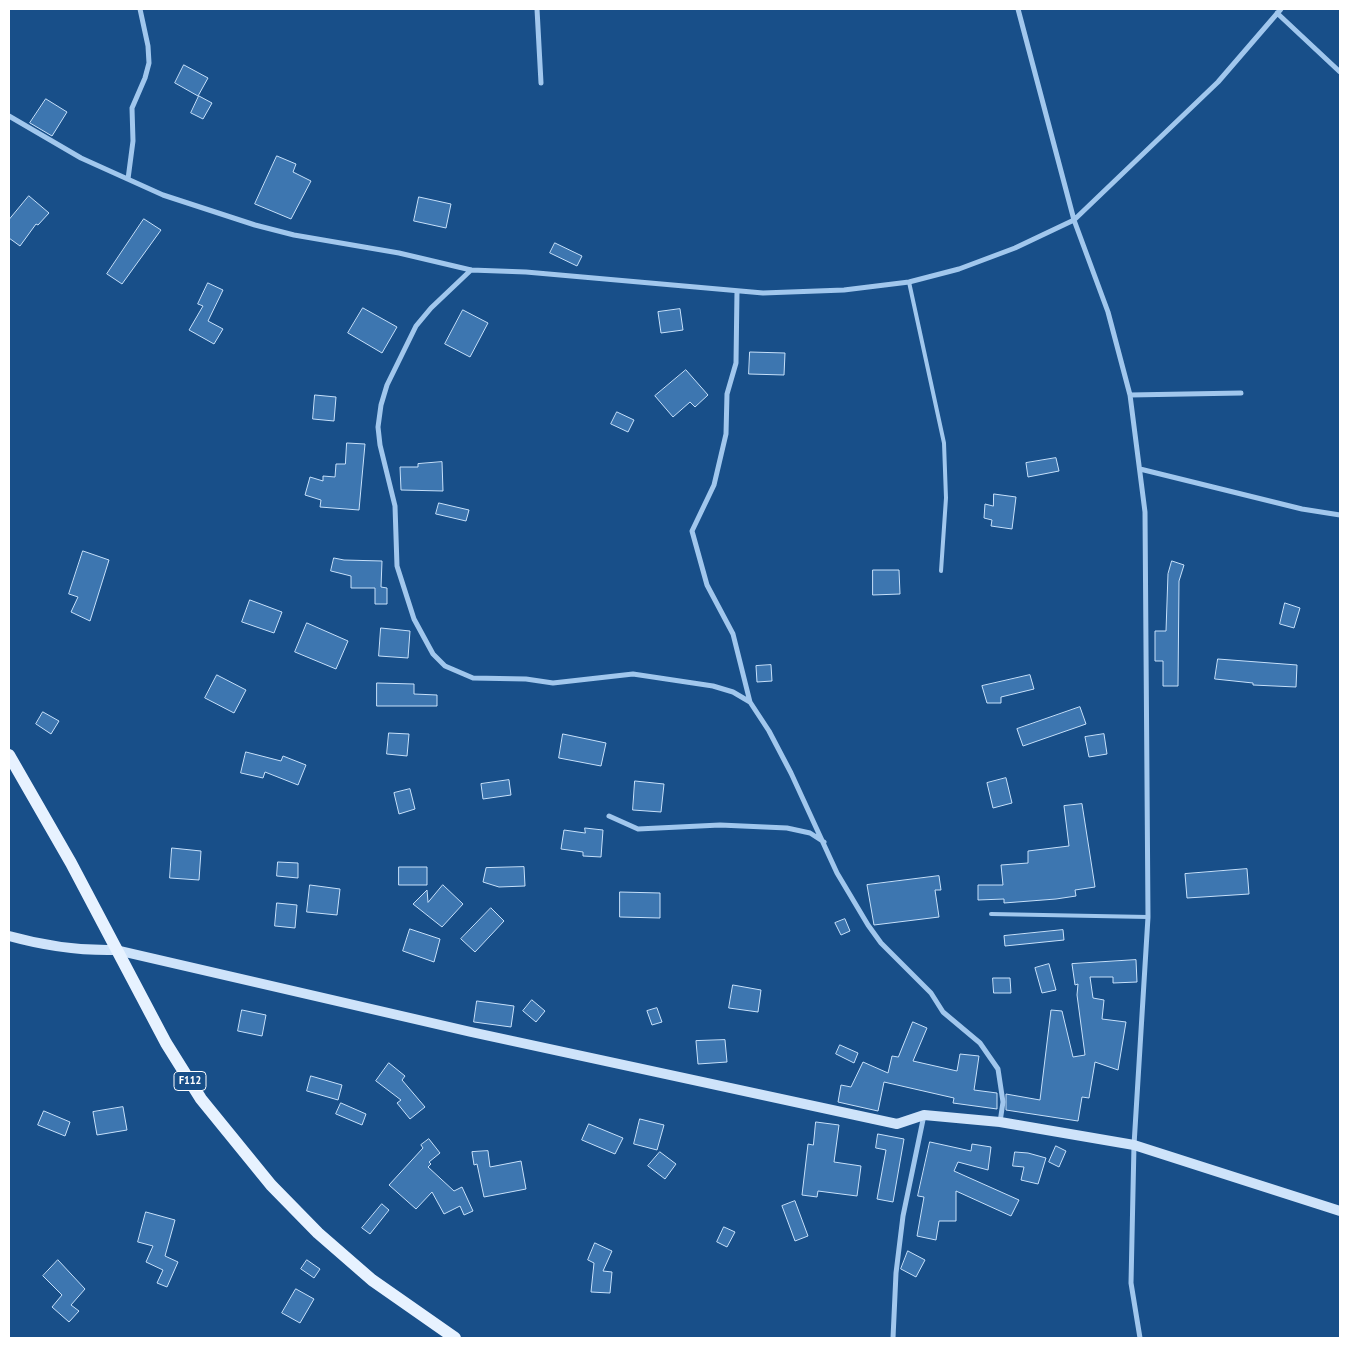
<!DOCTYPE html>
<style>
body{margin:0}
#map{position:relative;width:1349px;height:1347px;overflow:hidden;background:#184f89;font-family:"PT Sans Narrow",sans-serif}
canvas{display:block}
.frame{position:absolute;inset:0;border:10px solid #fff;pointer-events:none}
</style>
<div id="map">
<canvas width="1349" height="1347"></canvas>
<div class="frame"></div>
</div>
<script>
const ctx = document.querySelector('canvas').getContext('2d');
ctx.lineJoin = 'round';
function fillPath(path, color) {
  ctx.fillStyle = color;
  ctx.fill(path, 'evenodd');
}
function strokePath(path, color, width, dash) {
  ctx.strokeStyle = color;
  ctx.lineWidth = width;
  ctx.lineCap = dash ? 'butt' : 'round';
  ctx.setLineDash(dash || []);
  ctx.stroke(path);
}
function label(font, color, halo, rows, align = 'center') {
  ctx.font = font + ' "PT Sans Narrow",sans-serif';
  ctx.lineWidth = 4.5;
  ctx.setLineDash([]);
  ctx.textBaseline = 'middle';
  ctx.strokeStyle = halo;
  ctx.fillStyle = color;
  for (const [text, x, y, turn = 0] of rows) {
    ctx.save();
    ctx.translate(x, y);
    ctx.rotate((+turn || 0) * Math.PI / 180);
    ctx.textAlign = isNaN(turn) ? turn : align;
    if (halo) ctx.strokeText(text, 0, 0);
    ctx.fillText(text, 0, 0);
    ctx.restore();
  }
}
const building = new Path2D(`
 M 184,65 L 208,78 L 198,96 L 175,83 Z
 M 199,96 L 212,103 L 203,119 L 191,113 Z
 M 46,99 L 67,112 L 52,136 L 30,123 Z
 M 277,156 L 296,164 L 293,172 L 311,181 L 291,219 L 255,204 Z
 M 29,196 L 49,213 L 38,225 L 36,224 L 20,246 L 9,238 L 9,220 Z
 M 419,197 L 451,204 L 446,228 L 414,221 Z
 M 144,219 L 161,230 L 122,284 L 107,274 Z
 M 555,243 L 582,256 L 577,266 L 550,253 Z
 M 208,283 L 223,290 L 208,321 L 223,329 L 214,344 L 189,330 L 203,306 L 198,304 Z
 M 363,308 L 397,327 L 382,353 L 348,333 Z
 M 680,309 L 683,330 L 661,333 L 658,312 Z
 M 463,310 L 488,323 L 470,357 L 445,344 Z
 M 750,352 L 785,353 L 784,375 L 749,374 Z
 M 686,370 L 708,395 L 695,407 L 690,402 L 673,417 L 655,396 Z
 M 315,395 L 336,397 L 334,421 L 313,419 Z
 M 617,412 L 634,420 L 628,432 L 611,424 Z
 M 347,443 L 365,444 L 359,510 L 320,507 L 321,500 L 305,495 L 310,477 L 323,481 L 323,476 L 335,477 L 336,464 L 345,464 Z
 M 1056,458 L 1059,471 L 1028,477 L 1026,463 Z
 M 442,462 L 443,491 L 401,490 L 400,467 L 418,467 L 418,464 Z
 M 994,494 L 1016,497 L 1012,529 L 991,526 L 992,520 L 984,518 L 985,504 L 993,506 Z
 M 439,503 L 469,510 L 466,521 L 436,514 Z
 M 83,551 L 109,560 L 90,621 L 71,612 L 78,597 L 69,594 Z
 M 334,558 L 344,560 L 382,561 L 381,587 L 387,588 L 387,604 L 375,604 L 375,588 L 351,588 L 351,576 L 331,571 Z
 M 1172,561 L 1184,565 L 1179,581 L 1178,686 L 1163,686 L 1163,661 L 1155,661 L 1155,631 L 1166,631 L 1168,574 Z
 M 873,570 L 899,570 L 900,594 L 873,595 Z
 M 250,600 L 282,612 L 274,633 L 242,622 Z
 M 1285,603 L 1300,608 L 1294,628 L 1280,624 Z
 M 307,623 L 348,641 L 336,669 L 295,652 Z
 M 381,628 L 410,631 L 408,658 L 379,656 Z
 M 1218,659 L 1297,665 L 1296,687 L 1253,685 L 1253,683 L 1215,679 Z
 M 771,665 L 772,681 L 757,682 L 756,666 Z
 M 217,675 L 246,690 L 234,713 L 205,698 Z
 M 1030,675 L 1034,689 L 1001,697 L 1001,703 L 987,703 L 982,686 Z
 M 377,683 L 414,684 L 414,694 L 437,695 L 437,706 L 377,706 Z
 M 1080,707 L 1086,724 L 1023,746 L 1017,729 Z
 M 43,712 L 59,721 L 51,734 L 36,724 Z
 M 389,733 L 409,734 L 407,756 L 387,754 Z
 M 563,734 L 606,743 L 601,766 L 559,758 Z
 M 1104,734 L 1107,754 L 1089,757 L 1085,737 Z
 M 246,752 L 281,761 L 283,756 L 306,765 L 298,785 L 265,772 L 263,778 L 241,773 Z
 M 1006,778 L 1012,803 L 993,808 L 987,783 Z
 M 509,780 L 511,795 L 483,799 L 481,784 Z
 M 635,781 L 664,784 L 661,812 L 633,810 Z
 M 410,789 L 415,809 L 399,814 L 394,793 Z
 M 1082,804 L 1095,887 L 1075,890 L 1076,896 L 1056,899 L 1004,903 L 1004,899 L 978,900 L 978,885 L 1003,885 L 1001,865 L 1028,863 L 1028,851 L 1069,846 L 1064,806 Z
 M 585,828 L 603,830 L 601,857 L 583,856 L 583,852 L 561,849 L 564,830 L 585,833 Z
 M 172,848 L 201,851 L 199,880 L 170,878 Z
 M 278,862 L 298,863 L 298,878 L 277,876 Z
 M 399,867 L 427,867 L 427,885 L 399,885 Z
 M 524,867 L 525,886 L 499,887 L 483,882 L 486,868 Z
 M 1247,869 L 1249,894 L 1187,898 L 1185,874 Z
 M 939,876 L 941,890 L 935,890 L 939,917 L 874,925 L 867,885 Z
 M 310,885 L 340,889 L 337,915 L 307,912 Z
 M 443,885 L 463,904 L 442,927 L 413,904 L 427,890 L 428,902 Z
 M 620,892 L 660,893 L 660,918 L 620,917 Z
 M 277,903 L 297,905 L 295,928 L 275,926 Z
 M 491,908 L 504,921 L 475,952 L 461,939 Z
 M 845,919 L 850,931 L 841,935 L 835,923 Z
 M 410,929 L 440,939 L 434,962 L 403,951 Z
 M 1063,930 L 1064,940 L 1005,946 L 1004,936 Z
 M 1136,960 L 1137,982 L 1113,983 L 1113,977 L 1090,977 L 1093,998 L 1104,1000 L 1102,1019 L 1126,1022 L 1118,1070 L 1095,1062 L 1089,1098 L 1082,1097 L 1078,1121 L 1006,1110 L 1006,1094 L 1040,1100 L 1051,1010 L 1062,1011 L 1073,1057 L 1085,1055 L 1077,995 L 1078,984 L 1075,985 L 1072,964 Z
 M 1049,964 L 1056,990 L 1042,993 L 1035,968 Z
 M 993,978 L 1010,978 L 1011,993 L 994,993 Z
 M 733,985 L 761,990 L 758,1012 L 729,1008 Z
 M 532,1000 L 545,1011 L 536,1022 L 523,1011 Z
 M 477,1001 L 514,1006 L 511,1027 L 474,1022 Z
 M 657,1008 L 662,1022 L 652,1025 L 647,1011 Z
 M 242,1010 L 266,1015 L 262,1036 L 238,1031 Z
 M 913,1022 L 927,1028 L 913,1061 L 957,1071 L 960,1054 L 979,1056 L 974,1090 L 997,1093 L 997,1109 L 953,1103 L 954,1098 L 884,1082 L 878,1111 L 838,1102 L 841,1085 L 851,1087 L 863,1062 L 888,1073 L 892,1056 L 898,1057 Z
 M 725,1040 L 727,1062 L 698,1064 L 696,1041 Z
 M 840,1045 L 858,1053 L 854,1063 L 836,1054 Z
 M 389,1063 L 405,1076 L 402,1080 L 425,1107 L 410,1119 L 397,1103 L 401,1100 L 376,1081 Z
 M 311,1076 L 342,1085 L 338,1100 L 307,1091 Z
 M 341,1103 L 366,1114 L 362,1125 L 336,1114 Z
 M 123,1107 L 127,1130 L 97,1135 L 93,1112 Z
 M 44,1111 L 70,1122 L 65,1136 L 38,1125 Z
 M 640,1119 L 664,1125 L 657,1150 L 634,1144 Z
 M 816,1122 L 839,1125 L 834,1162 L 861,1166 L 857,1196 L 818,1191 L 817,1197 L 802,1195 L 808,1144 L 813,1145 Z
 M 589,1124 L 623,1138 L 615,1154 L 582,1140 Z
 M 878,1134 L 904,1139 L 893,1202 L 877,1199 L 886,1150 L 876,1148 Z
 M 429,1139 L 440,1153 L 429,1162 L 431,1164 L 428,1167 L 454,1191 L 462,1187 L 473,1211 L 464,1215 L 460,1206 L 444,1214 L 432,1192 L 416,1209 L 389,1185 L 423,1148 L 421,1145 Z
 M 930,1142 L 971,1151 L 972,1144 L 991,1147 L 988,1170 L 958,1162 L 954,1171 L 1019,1200 L 1011,1216 L 956,1191 L 956,1221 L 939,1221 L 936,1240 L 917,1236 L 924,1197 L 918,1196 Z
 M 1056,1146 L 1066,1151 L 1059,1167 L 1049,1162 Z
 M 488,1151 L 490,1167 L 521,1161 L 526,1189 L 484,1197 L 477,1164 L 474,1165 L 472,1152 Z
 M 660,1152 L 676,1164 L 665,1179 L 648,1166 Z
 M 1015,1152 L 1028,1153 L 1046,1158 L 1038,1184 L 1021,1180 L 1024,1167 L 1013,1166 Z
 M 795,1201 L 808,1236 L 795,1241 L 782,1206 Z
 M 382,1204 L 389,1210 L 370,1234 L 362,1228 Z
 M 146,1212 L 175,1220 L 165,1256 L 178,1262 L 167,1287 L 157,1283 L 163,1270 L 146,1262 L 153,1246 L 138,1242 Z
 M 724,1227 L 735,1232 L 727,1247 L 717,1242 Z
 M 595,1243 L 612,1251 L 603,1271 L 612,1272 L 610,1293 L 591,1292 L 594,1263 L 588,1260 Z
 M 908,1251 L 925,1260 L 916,1277 L 901,1269 Z
 M 58,1260 L 85,1289 L 71,1305 L 79,1311 L 69,1322 L 52,1307 L 62,1295 L 43,1276 Z
 M 307,1260 L 320,1269 L 314,1278 L 301,1269 Z
 M 296,1289 L 314,1299 L 300,1323 L 282,1313 Z`);
const lane = new Path2D(`
 M 909,282 L 944,443 L 946,498 L 941,571
 M 991,914 L 1148,917`);
const street = new Path2D(`
 M 537,9 L 541,83
 M 1018,9 L 1074,220 L 1108,312 L 1130,395 L 1145,512 L 1148,917 L 1134,1145 L 1131,1283 L 1140,1338
 M 1277,13 L 1340,72
 M 9,116 L 81,158 L 163,195 L 255,225 L 294,235 L 399,253 L 471,270 L 526,272 L 763,293 L 844,290 L 909,282 L 959,269 L 1015,248 L 1074,220 L 1218,82 L 1281,9
 M 128,179 L 133,141 L 132,108 L 145,78 L 149,63 L 148,46 L 140,9
 M 471,270 L 431,308 L 416,326 L 387,385 L 381,405 L 378,427 L 380,445 L 395,506 L 397,566 L 414,619 L 433,654 L 445,666 L 473,678 L 526,679 L 553,683 L 633,674 L 713,686 L 733,692 L 750,702 L 769,731 L 791,773 L 837,873 L 868,925 L 881,943 L 931,993 L 943,1012 L 980,1043 L 998,1069 L 1003,1102 L 1000,1122
 M 737,291 L 736,363 L 727,394 L 726,434 L 714,485 L 692,531 L 707,585 L 733,634 L 750,702
 M 1130,395 L 1241,393
 M 1140,469 L 1302,509 L 1340,515
 M 609,816 L 638,829 L 720,825 L 787,828 L 810,833 L 824,842
 M 893,1338 L 896,1273 L 903,1216 L 924,1115`);
const secondary = new Path2D(`
 M 9,936 C 45,946 78,951 116,950 L 471,1032 L 897,1124 L 924,1115 L 1000,1122 L 1134,1145 L 1340,1211`);
const primary = new Path2D(`
 M 9,755 L 71,863 L 166,1043 L 201,1099 L 271,1185 L 318,1233 L 372,1280 L 455,1338`);
const shields = [
 [190,1081,32]
];
const shieldNames = [
 ["F112",190,1081]
];
fillPath(building, '#3d76b0');
strokePath(building, '#c6e0fa', 1);
strokePath(lane, '#a1c7ed', 4);
strokePath(street, '#a1c7ed', 5);
strokePath(secondary, '#cee3fa', 10);
strokePath(primary, '#e7f2ff', 12);
for (const [x, y, w] of shields) {
  const box = new Path2D();
  box.roundRect(x - w / 2, y - 9.5, w, 19, 4);
  ctx.fillStyle = '#184f89';
  ctx.fill(box);
  strokePath(box, '#fff', 1);
}
label('bold 12px', '#fff', null, shieldNames);
</script>
